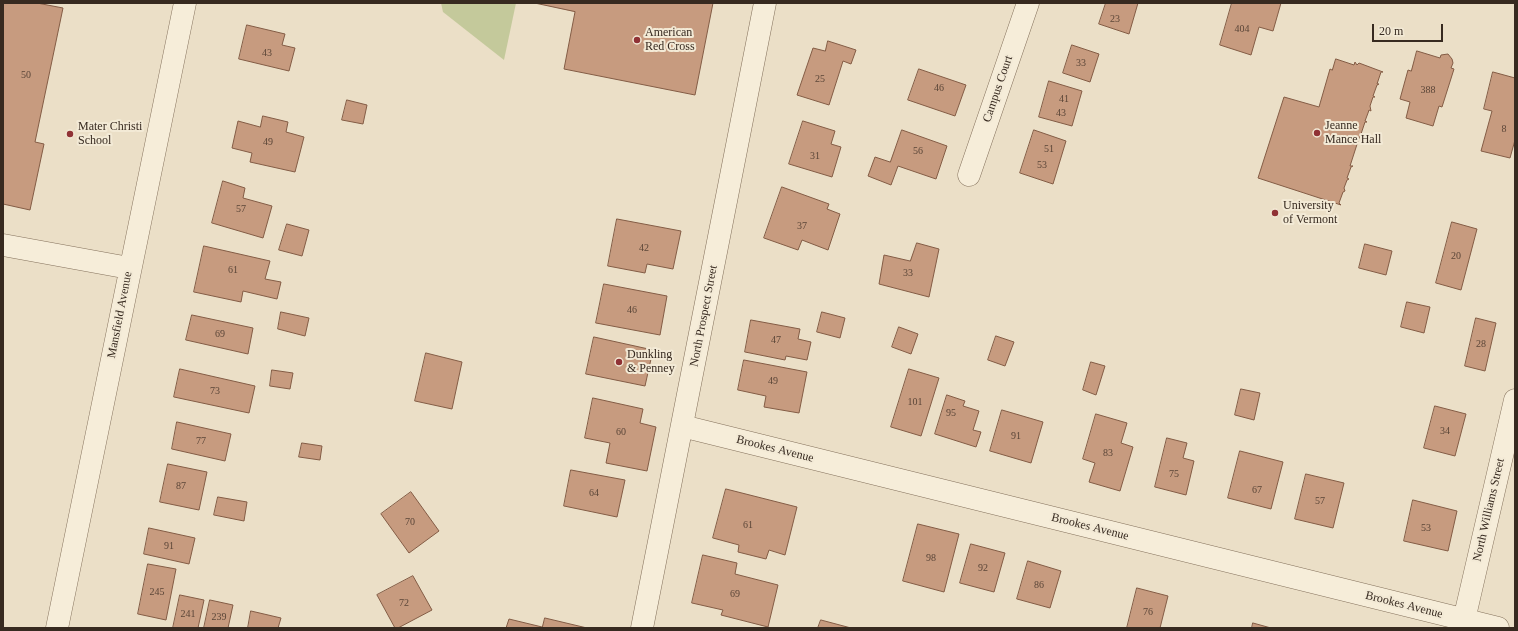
<!DOCTYPE html>
<style>
body{margin:0}
#map{position:relative;width:1518px;height:631px;overflow:hidden;background:#ebdfc7;font-family:Georgia,serif}
canvas{display:block}
.frame{position:absolute;inset:0;border:4px solid #372a20;pointer-events:none}
.scale{position:absolute;left:1372px;top:24px;width:71px;height:18px;box-sizing:border-box;border:2px solid #372a20;border-top:0;padding-left:5px;font-size:12px;line-height:14px;white-space:nowrap;color:#372a20;-webkit-text-stroke:3px #f3ead6;paint-order:stroke}
</style>
<div id="map">
<canvas width="1518" height="631"></canvas>
<div class="frame"></div>
<div class="scale">20 m</div>
</div>
<script>
const ctx = document.querySelector('canvas').getContext('2d');
ctx.lineJoin = 'round';
function fillPath(path, color) {
  ctx.fillStyle = color;
  ctx.fill(path, 'evenodd');
}
function strokePath(path, color, width, dash) {
  ctx.strokeStyle = color;
  ctx.lineWidth = width;
  ctx.lineCap = dash ? 'butt' : 'round';
  ctx.setLineDash(dash || []);
  ctx.stroke(path);
}
function label(font, color, halo, rows, align = 'center') {
  ctx.font = font + ' Georgia,serif';
  ctx.lineWidth = 4;
  ctx.setLineDash([]);
  ctx.textBaseline = 'middle';
  ctx.strokeStyle = halo;
  ctx.fillStyle = color;
  for (const [text, x, y, turn = 0] of rows) {
    ctx.save();
    ctx.translate(x, y);
    ctx.rotate((+turn || 0) * Math.PI / 180);
    ctx.textAlign = isNaN(turn) ? turn : align;
    if (halo) ctx.strokeText(text, 0, 0);
    ctx.fillText(text, 0, 0);
    ctx.restore();
  }
}
const green = new Path2D(`
 M 441,3 L 516,3 L 504,60 L 443,12 Z`);
const building = new Path2D(`
 M 3,3 L 37,3 L 63,8 L 35,142 L 44,144 L 30,210 L 3,204 Z
 M 535,3 L 713,3 L 695,95 L 564,69 L 575,12 Z
 M 1106,3 L 1138,3 L 1129,34 L 1099,24 Z
 M 1232,3 L 1281,3 L 1273,31 L 1259,27 L 1251,55 L 1220,45 Z
 M 247,25 L 285,34 L 282,45 L 295,48 L 289,71 L 239,59 Z
 M 828,41 L 856,50 L 851,64 L 843,61 L 829,105 L 797,95 L 813,48 L 825,51 Z
 M 1072,45 L 1099,54 L 1090,82 L 1063,73 Z
 M 1417,51 L 1440,58 L 1441,55 L 1448,54 L 1452,59 L 1453,63 L 1451,68 L 1454,69 L 1442,107 L 1439,106 L 1433,126 L 1406,118 L 1410,102 L 1400,99 L 1408,70 L 1411,71 Z
 M 1336,59 L 1354,65 L 1355,62 L 1357,65 L 1359,63 L 1383,72 L 1381,72 L 1377,84 L 1379,84 L 1377,85 L 1373,96 L 1375,97 L 1373,97 L 1370,106 L 1371,111 L 1369,110 L 1368,113 L 1365,121 L 1367,122 L 1365,122 L 1361,134 L 1363,136 L 1360,135 L 1350,166 L 1353,166 L 1351,167 L 1347,178 L 1349,179 L 1347,180 L 1344,188 L 1345,191 L 1343,192 L 1339,203 L 1341,205 L 1258,178 L 1284,97 L 1319,107 L 1330,69 L 1332,70 Z
 M 919,69 L 966,85 L 955,116 L 908,100 Z
 M 1493,72 L 1515,78 L 1515,140 L 1510,158 L 1481,151 L 1492,111 L 1484,109 Z
 M 1049,81 L 1082,91 L 1072,126 L 1039,117 Z
 M 347,100 L 367,105 L 363,124 L 342,120 Z
 M 263,116 L 288,122 L 286,132 L 304,137 L 295,172 L 250,162 L 252,153 L 232,148 L 238,121 L 260,127 Z
 M 803,121 L 835,131 L 831,144 L 841,147 L 832,177 L 789,164 Z
 M 902,130 L 947,146 L 936,179 L 898,166 L 891,185 L 868,176 L 875,157 L 890,162 Z
 M 1034,130 L 1066,141 L 1053,184 L 1020,173 Z
 M 223,181 L 245,188 L 243,198 L 272,206 L 263,238 L 212,223 Z
 M 782,187 L 829,204 L 827,209 L 840,214 L 828,250 L 802,240 L 798,250 L 764,238 Z
 M 617,219 L 681,231 L 673,269 L 647,264 L 645,273 L 608,266 Z
 M 1452,222 L 1477,229 L 1461,290 L 1436,283 Z
 M 287,224 L 309,230 L 302,256 L 279,250 Z
 M 917,243 L 939,249 L 929,297 L 879,284 L 884,255 L 910,261 Z
 M 1365,244 L 1392,251 L 1386,275 L 1359,268 Z
 M 204,246 L 270,261 L 265,279 L 281,282 L 277,299 L 243,291 L 241,302 L 194,292 Z
 M 604,284 L 667,296 L 660,335 L 596,323 Z
 M 1407,302 L 1430,307 L 1424,333 L 1401,327 Z
 M 281,312 L 309,318 L 305,336 L 278,329 Z
 M 822,312 L 845,318 L 840,338 L 817,332 Z
 M 192,315 L 253,328 L 248,354 L 186,340 Z
 M 1476,318 L 1496,323 L 1485,371 L 1465,366 Z
 M 751,320 L 800,329 L 798,339 L 811,342 L 807,360 L 786,356 L 785,360 L 745,352 Z
 M 899,327 L 918,334 L 911,354 L 892,347 Z
 M 996,336 L 1014,342 L 1005,366 L 988,360 Z
 M 594,337 L 653,350 L 645,386 L 586,374 Z
 M 426,353 L 462,362 L 452,409 L 415,401 Z
 M 744,360 L 807,372 L 799,413 L 764,407 L 766,396 L 738,390 Z
 M 1091,362 L 1105,366 L 1096,395 L 1083,390 Z
 M 180,369 L 255,386 L 249,413 L 174,397 Z
 M 909,369 L 939,378 L 921,436 L 891,427 Z
 M 272,370 L 293,373 L 290,389 L 270,386 Z
 M 1241,389 L 1260,393 L 1254,420 L 1235,415 Z
 M 947,395 L 965,401 L 963,406 L 979,411 L 973,430 L 981,432 L 976,447 L 935,434 Z
 M 593,398 L 643,409 L 640,423 L 656,427 L 647,471 L 606,463 L 610,443 L 585,438 Z
 M 1435,406 L 1466,414 L 1455,456 L 1424,448 Z
 M 1002,410 L 1043,422 L 1031,463 L 990,451 Z
 M 1096,414 L 1127,423 L 1121,443 L 1133,447 L 1120,491 L 1089,482 L 1095,463 L 1083,459 Z
 M 177,422 L 231,434 L 225,461 L 172,449 Z
 M 1167,438 L 1187,443 L 1183,458 L 1194,461 L 1186,495 L 1155,487 Z
 M 302,443 L 322,446 L 320,460 L 299,457 Z
 M 1240,451 L 1283,462 L 1271,509 L 1228,498 Z
 M 168,464 L 207,472 L 199,510 L 160,502 Z
 M 571,470 L 625,480 L 617,517 L 564,506 Z
 M 1306,474 L 1344,483 L 1333,528 L 1295,519 Z
 M 726,489 L 797,507 L 785,555 L 769,550 L 766,559 L 738,552 L 739,545 L 713,538 Z
 M 411,492 L 439,531 L 409,553 L 381,514 Z
 M 218,497 L 247,502 L 244,521 L 214,515 Z
 M 1413,500 L 1457,511 L 1448,551 L 1404,541 Z
 M 918,524 L 959,534 L 944,592 L 903,581 Z
 M 149,528 L 195,538 L 189,564 L 144,554 Z
 M 971,544 L 1005,553 L 994,592 L 960,583 Z
 M 703,555 L 737,563 L 735,574 L 778,585 L 768,627 L 721,615 L 723,610 L 692,603 Z
 M 1028,561 L 1061,571 L 1050,608 L 1017,599 Z
 M 148,564 L 176,569 L 166,620 L 138,614 Z
 M 413,576 L 432,610 L 398,628 L 395,628 L 377,595 Z
 M 1137,588 L 1168,596 L 1160,628 L 1127,628 Z
 M 180,595 L 204,600 L 198,628 L 173,628 Z
 M 210,600 L 233,605 L 228,628 L 204,628 Z
 M 251,611 L 281,618 L 278,628 L 248,628 Z
 M 545,618 L 587,628 L 506,628 L 509,619 L 542,627 Z
 M 821,620 L 851,628 L 818,628 Z
 M 1253,623 L 1271,628 L 1252,628 Z`);
const minor = new Path2D(`
 M 969,175 L 1028,3
 M 3,245 L 129,268
 M 682,426 L 1498,628
 M 1464,620 L 1515,400
 M 57,628 L 185,3
 M 642,628 L 765,3`);
const markers = [
 [637,40,4,"#903235"],
 [1317,133,4,"#903235"],
 [70,134,4,"#903235"],
 [1275,213,4,"#903235"],
 [619,362,4,"#903235"]
];
const numberNames = [
 ["23",1115,19],
 ["404",1242,29],
 ["43",267,53],
 ["33",1081,63],
 ["50",26,75],
 ["25",820,79],
 ["46",939,88],
 ["388",1428,90],
 ["41",1064,99],
 ["43",1061,113],
 ["8",1504,129],
 ["49",268,142],
 ["51",1049,149],
 ["56",918,151],
 ["31",815,156],
 ["53",1042,165],
 ["57",241,209],
 ["37",802,226],
 ["42",644,248],
 ["20",1456,256],
 ["61",233,270],
 ["33",908,273],
 ["46",632,310],
 ["69",220,334],
 ["47",776,340],
 ["28",1481,344],
 ["49",773,381],
 ["73",215,391],
 ["101",915,402],
 ["95",951,413],
 ["34",1445,431],
 ["60",621,432],
 ["91",1016,436],
 ["77",201,441],
 ["83",1108,453],
 ["75",1174,474],
 ["87",181,486],
 ["67",1257,490],
 ["64",594,493],
 ["57",1320,501],
 ["70",410,522],
 ["61",748,525],
 ["53",1426,528],
 ["91",169,546],
 ["98",931,558],
 ["92",983,568],
 ["86",1039,585],
 ["245",157,592],
 ["69",735,594],
 ["72",404,603],
 ["76",1148,612],
 ["241",188,614],
 ["239",219,617]
];
const poiNames = [
 ["American",645,33],
 ["Red Cross",645,47],
 ["Jeanne",1325,126],
 ["Mance Hall",1325,140],
 ["Mater Christi",78,127],
 ["School",78,141],
 ["University",1283,206],
 ["of Vermont",1283,220],
 ["Dunkling",627,355],
 ["& Penney",627,369]
];
const streetNames = [
 ["Campus Court",998,89,-71],
 ["Mansfield Avenue",120,315,-79],
 ["North Prospect Street",704,316,-79],
 ["Brookes Avenue",775,449,14],
 ["North Williams Street",1489,510,-77],
 ["Brookes Avenue",1090,527,14],
 ["Brookes Avenue",1404,605,14]
];
fillPath(green, '#c4c99b');
fillPath(building, '#c79b7f');
strokePath(building, '#835c45', 1);
strokePath(minor, '#85725d', 23);
strokePath(minor, '#f6edd9', 22);
for (const [x, y, r, color] of markers) {
  const dot = new Path2D();
  dot.arc(x, y, r, 0, 2 * Math.PI);
  ctx.fillStyle = color;
  ctx.fill(dot);
  strokePath(dot, '#f3ead6', 1.5);
}
label('10px', '#5b4638', null, numberNames);
label('12px', '#372a20', '#f3ead6', poiNames, 'left');
label('12px', '#372a20', '#f3ead6', streetNames);
</script>
